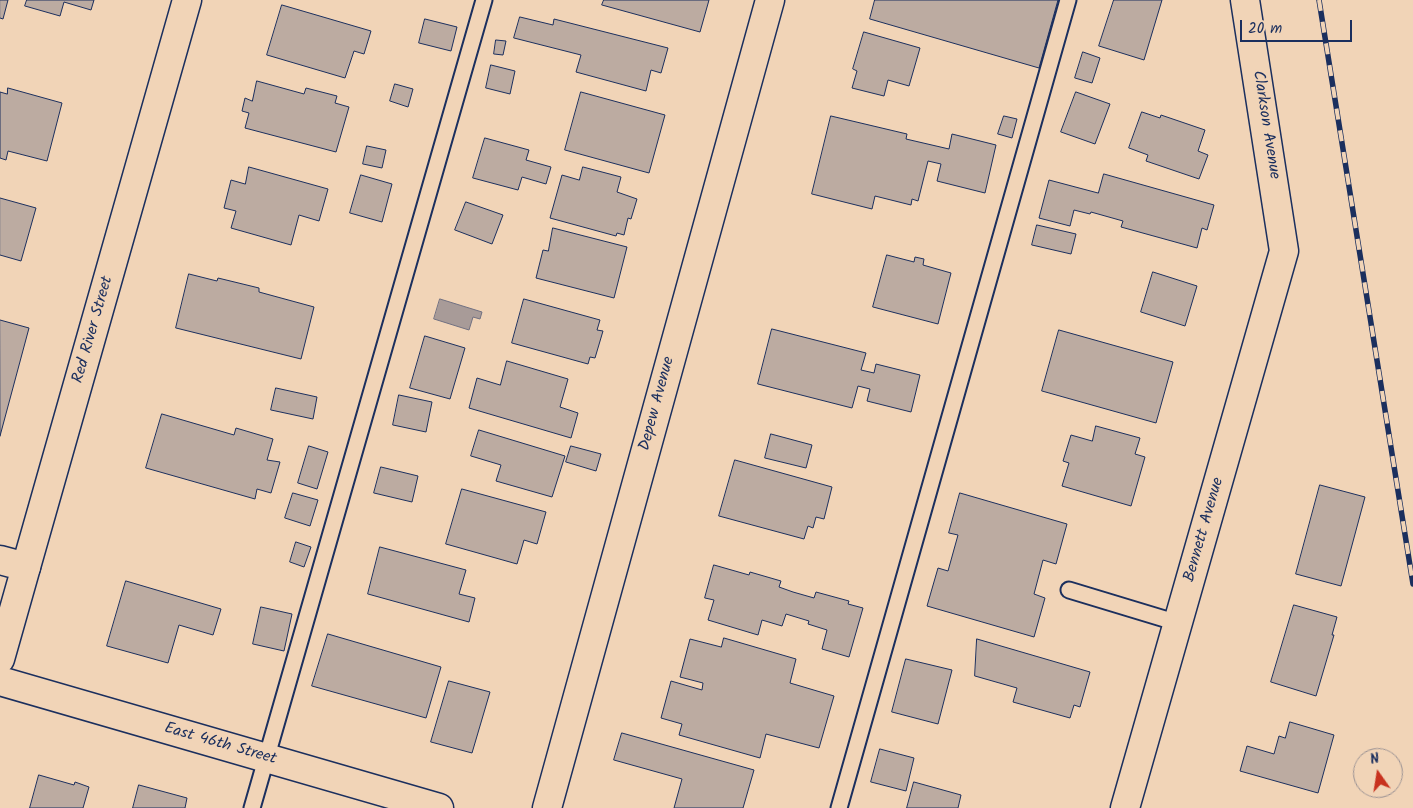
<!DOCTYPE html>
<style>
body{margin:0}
#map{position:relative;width:1413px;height:808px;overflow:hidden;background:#f1d4b7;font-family:Kalam,sans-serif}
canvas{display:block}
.north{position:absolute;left:1353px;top:748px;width:50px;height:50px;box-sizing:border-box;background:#f1d4b7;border:1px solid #9b9293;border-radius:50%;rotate:347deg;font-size:14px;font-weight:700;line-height:20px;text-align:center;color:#1b2f5e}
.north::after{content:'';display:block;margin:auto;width:18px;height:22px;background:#c8321e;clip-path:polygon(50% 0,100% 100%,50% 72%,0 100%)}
.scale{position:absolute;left:1240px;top:20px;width:112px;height:22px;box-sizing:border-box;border:2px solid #1b2f5e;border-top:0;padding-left:6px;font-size:15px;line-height:18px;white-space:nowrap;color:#1b2f5e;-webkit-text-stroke:4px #f1d4b7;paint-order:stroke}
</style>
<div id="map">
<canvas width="1413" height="808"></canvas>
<div class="north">N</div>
<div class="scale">20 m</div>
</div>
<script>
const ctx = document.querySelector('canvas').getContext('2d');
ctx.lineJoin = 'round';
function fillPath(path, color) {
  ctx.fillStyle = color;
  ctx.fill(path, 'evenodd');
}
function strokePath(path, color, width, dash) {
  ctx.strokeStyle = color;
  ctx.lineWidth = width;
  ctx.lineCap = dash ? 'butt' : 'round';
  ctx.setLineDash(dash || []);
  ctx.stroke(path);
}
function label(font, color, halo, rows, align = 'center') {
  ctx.font = font + ' Kalam,sans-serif';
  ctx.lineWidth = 4.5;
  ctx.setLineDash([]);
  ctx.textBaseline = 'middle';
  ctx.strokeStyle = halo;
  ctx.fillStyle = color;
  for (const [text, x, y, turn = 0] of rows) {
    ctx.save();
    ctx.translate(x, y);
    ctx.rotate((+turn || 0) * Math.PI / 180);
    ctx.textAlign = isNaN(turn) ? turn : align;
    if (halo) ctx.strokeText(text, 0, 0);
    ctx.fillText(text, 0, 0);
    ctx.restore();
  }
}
const water = new Path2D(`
 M 440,299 L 482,312 L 480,319 L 473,317 L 469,330 L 434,319 Z`);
const building = new Path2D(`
 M 0,0 L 8,0 L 3,19 L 0,18 Z
 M 27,0 L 94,0 L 91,10 L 64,2 L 60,16 L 25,6 Z
 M 604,0 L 709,0 L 700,32 L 602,5 Z
 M 875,0 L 1058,0 L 1039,68 L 870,19 Z
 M 1114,0 L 1162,0 L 1144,60 L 1099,46 Z
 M 282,5 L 371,31 L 364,54 L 354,51 L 345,78 L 267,55 Z
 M 520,17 L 553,25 L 554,19 L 668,48 L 661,73 L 651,70 L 646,91 L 576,72 L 581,55 L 514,38 Z
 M 425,19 L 457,27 L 451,51 L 419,43 Z
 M 864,32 L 920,48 L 909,86 L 888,80 L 884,96 L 852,88 L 857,71 L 853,69 Z
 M 496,40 L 506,41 L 503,55 L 494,54 Z
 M 1083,52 L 1100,58 L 1092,83 L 1075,78 Z
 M 491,65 L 515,71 L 510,94 L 486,88 Z
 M 257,81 L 304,94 L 306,88 L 337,96 L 335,103 L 349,107 L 336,152 L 245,128 L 249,113 L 242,111 L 245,98 L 252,101 Z
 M 395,84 L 413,89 L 408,107 L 390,101 Z
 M 8,88 L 62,103 L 47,161 L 8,151 L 6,160 L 0,158 L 0,92 L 7,94 Z
 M 581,92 L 665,115 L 649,173 L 565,150 Z
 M 1076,92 L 1110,104 L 1095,144 L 1061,132 Z
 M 1142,112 L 1160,118 L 1161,115 L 1205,130 L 1198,151 L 1208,155 L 1199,179 L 1146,161 L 1148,155 L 1129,148 Z
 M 831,116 L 907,134 L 906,139 L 949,149 L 952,134 L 996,145 L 985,193 L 937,181 L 941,164 L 928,161 L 918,201 L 912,199 L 911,205 L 875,196 L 872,209 L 812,194 Z
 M 1004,116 L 1017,119 L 1012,138 L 998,134 Z
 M 485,138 L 529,150 L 526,160 L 551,167 L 546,184 L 522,177 L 518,190 L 473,178 Z
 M 367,146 L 386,150 L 382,168 L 363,164 Z
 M 249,167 L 328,189 L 319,221 L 299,215 L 291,245 L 231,228 L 236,211 L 224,208 L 231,180 L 245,184 Z
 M 583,167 L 621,177 L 617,192 L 637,199 L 631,219 L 628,218 L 624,235 L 617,233 L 616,236 L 550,218 L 562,175 L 579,180 Z
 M 1104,174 L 1214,205 L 1207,230 L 1202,228 L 1197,248 L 1121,227 L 1123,221 L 1091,212 L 1090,214 L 1074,210 L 1070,226 L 1039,218 L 1049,180 L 1098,193 Z
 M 361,175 L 392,184 L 382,222 L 350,213 Z
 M 0,198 L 36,208 L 21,261 L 0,255 Z
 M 466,202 L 503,215 L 492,244 L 455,230 Z
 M 1037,225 L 1076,234 L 1071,254 L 1032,245 Z
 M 553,228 L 627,247 L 614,298 L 536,278 L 543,250 L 548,251 Z
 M 887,255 L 914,262 L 915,257 L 924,259 L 923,265 L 951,273 L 938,324 L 873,307 Z
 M 1153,272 L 1197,286 L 1185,326 L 1141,312 Z
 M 189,274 L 217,281 L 218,278 L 259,288 L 259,292 L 314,307 L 301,359 L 176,328 Z
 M 524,299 L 600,320 L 597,330 L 603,331 L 595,358 L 590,357 L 588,364 L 512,343 Z
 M 0,320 L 29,328 L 0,436 Z
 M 772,329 L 866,353 L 861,370 L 874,373 L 876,364 L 920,375 L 911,412 L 867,401 L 870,389 L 858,386 L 852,408 L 758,384 Z
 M 1059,330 L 1173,362 L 1156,423 L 1042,391 Z
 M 425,336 L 465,348 L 450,399 L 410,388 Z
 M 507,361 L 568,379 L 560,407 L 578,413 L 571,438 L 469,408 L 477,378 L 500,385 Z
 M 276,388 L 317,397 L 313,419 L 271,410 Z
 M 399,395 L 432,402 L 426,432 L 393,425 Z
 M 162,414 L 234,435 L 236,428 L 273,439 L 267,460 L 280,462 L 271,493 L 257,489 L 255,499 L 146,468 Z
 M 1096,426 L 1140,438 L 1135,454 L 1145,457 L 1131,506 L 1062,486 L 1069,463 L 1063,461 L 1071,435 L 1092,441 Z
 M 479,430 L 565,456 L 552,497 L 496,481 L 501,465 L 471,456 Z
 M 771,434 L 812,445 L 806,468 L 765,458 Z
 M 309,446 L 328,452 L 317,489 L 298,483 Z
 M 571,446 L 601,454 L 596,471 L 566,462 Z
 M 735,460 L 832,487 L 824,519 L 816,517 L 813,528 L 808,526 L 804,539 L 719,516 Z
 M 381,467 L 418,476 L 412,502 L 374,493 Z
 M 1320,485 L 1365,497 L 1341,586 L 1296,574 Z
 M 462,489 L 546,512 L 537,544 L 524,540 L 517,564 L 446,544 Z
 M 293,493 L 318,500 L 310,526 L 285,518 Z
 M 960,493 L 1067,524 L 1056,564 L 1043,560 L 1034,594 L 1045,598 L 1034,637 L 927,606 L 938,568 L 948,571 L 958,535 L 949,533 Z
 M 296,542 L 311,547 L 304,567 L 290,562 Z
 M 380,547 L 466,570 L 459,594 L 475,598 L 469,622 L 368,594 Z
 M 714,565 L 749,575 L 750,572 L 781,581 L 779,587 L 793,592 L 814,598 L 816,592 L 849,601 L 848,604 L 863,608 L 849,657 L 822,649 L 827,630 L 808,624 L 809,621 L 786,614 L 782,626 L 762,620 L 758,635 L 708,620 L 714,600 L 705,598 Z
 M 126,581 L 221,609 L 213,635 L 179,625 L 168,663 L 107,646 Z
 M 1294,605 L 1337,617 L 1332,635 L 1334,635 L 1316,696 L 1271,682 Z
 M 261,607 L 292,614 L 284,651 L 253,644 Z
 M 328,634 L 441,667 L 426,718 L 312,686 Z
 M 724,638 L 796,659 L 790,683 L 834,696 L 819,748 L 766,734 L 760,758 L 679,735 L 682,724 L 661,718 L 671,681 L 702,690 L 703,683 L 680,677 L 690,639 L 721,647 Z
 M 977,639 L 1090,672 L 1080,707 L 1074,705 L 1070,718 L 1013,702 L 1017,688 L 975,676 Z
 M 906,659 L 952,670 L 938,724 L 892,712 Z
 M 449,681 L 490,692 L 472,753 L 431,742 Z
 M 1290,722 L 1334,735 L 1318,793 L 1240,771 L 1247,746 L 1274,754 L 1279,736 L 1285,738 Z
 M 622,733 L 754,770 L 743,808 L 674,808 L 682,779 L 614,760 Z
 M 880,749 L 914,758 L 906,791 L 871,782 Z
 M 39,775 L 74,785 L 75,782 L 89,787 L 83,808 L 30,808 Z
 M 914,782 L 961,795 L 958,808 L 907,808 Z
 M 139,785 L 187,798 L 185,808 L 133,808 Z`);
const service = new Path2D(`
 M 1069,590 L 1178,623
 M 252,808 L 484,0
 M 839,808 L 1068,0`);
const minor = new Path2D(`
 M 0,560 L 26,567 L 0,659
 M 0,681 L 439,808
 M 547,808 L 770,0
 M 1125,808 L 1284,251 L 1245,0`);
const tertiary = new Path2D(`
 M 26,567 L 187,0`);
const rail = new Path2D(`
 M 1319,0 L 1413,584`);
const streetNames = [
 ["Clarkson Avenue",1265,125,81],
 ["Red River Street",94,330,-74],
 ["Depew Avenue",658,404,-75],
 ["Bennett Avenue",1205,530,-74],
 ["East 46th Street",220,745,16]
];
fillPath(water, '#a89b98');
strokePath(water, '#707081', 1);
fillPath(building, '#bcaba1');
strokePath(building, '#1b2f5e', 1);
strokePath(service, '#1b2f5e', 19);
strokePath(minor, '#1b2f5e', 31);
strokePath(tertiary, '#1b2f5e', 31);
strokePath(service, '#f1d4b7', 15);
strokePath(minor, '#f1d4b7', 28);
strokePath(tertiary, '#f1d4b7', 28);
strokePath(rail, '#1b2f5e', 5.5);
strokePath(rail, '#f1d4b7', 4, [11]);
label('16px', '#1b2f5e', '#f1d4b7', streetNames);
</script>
